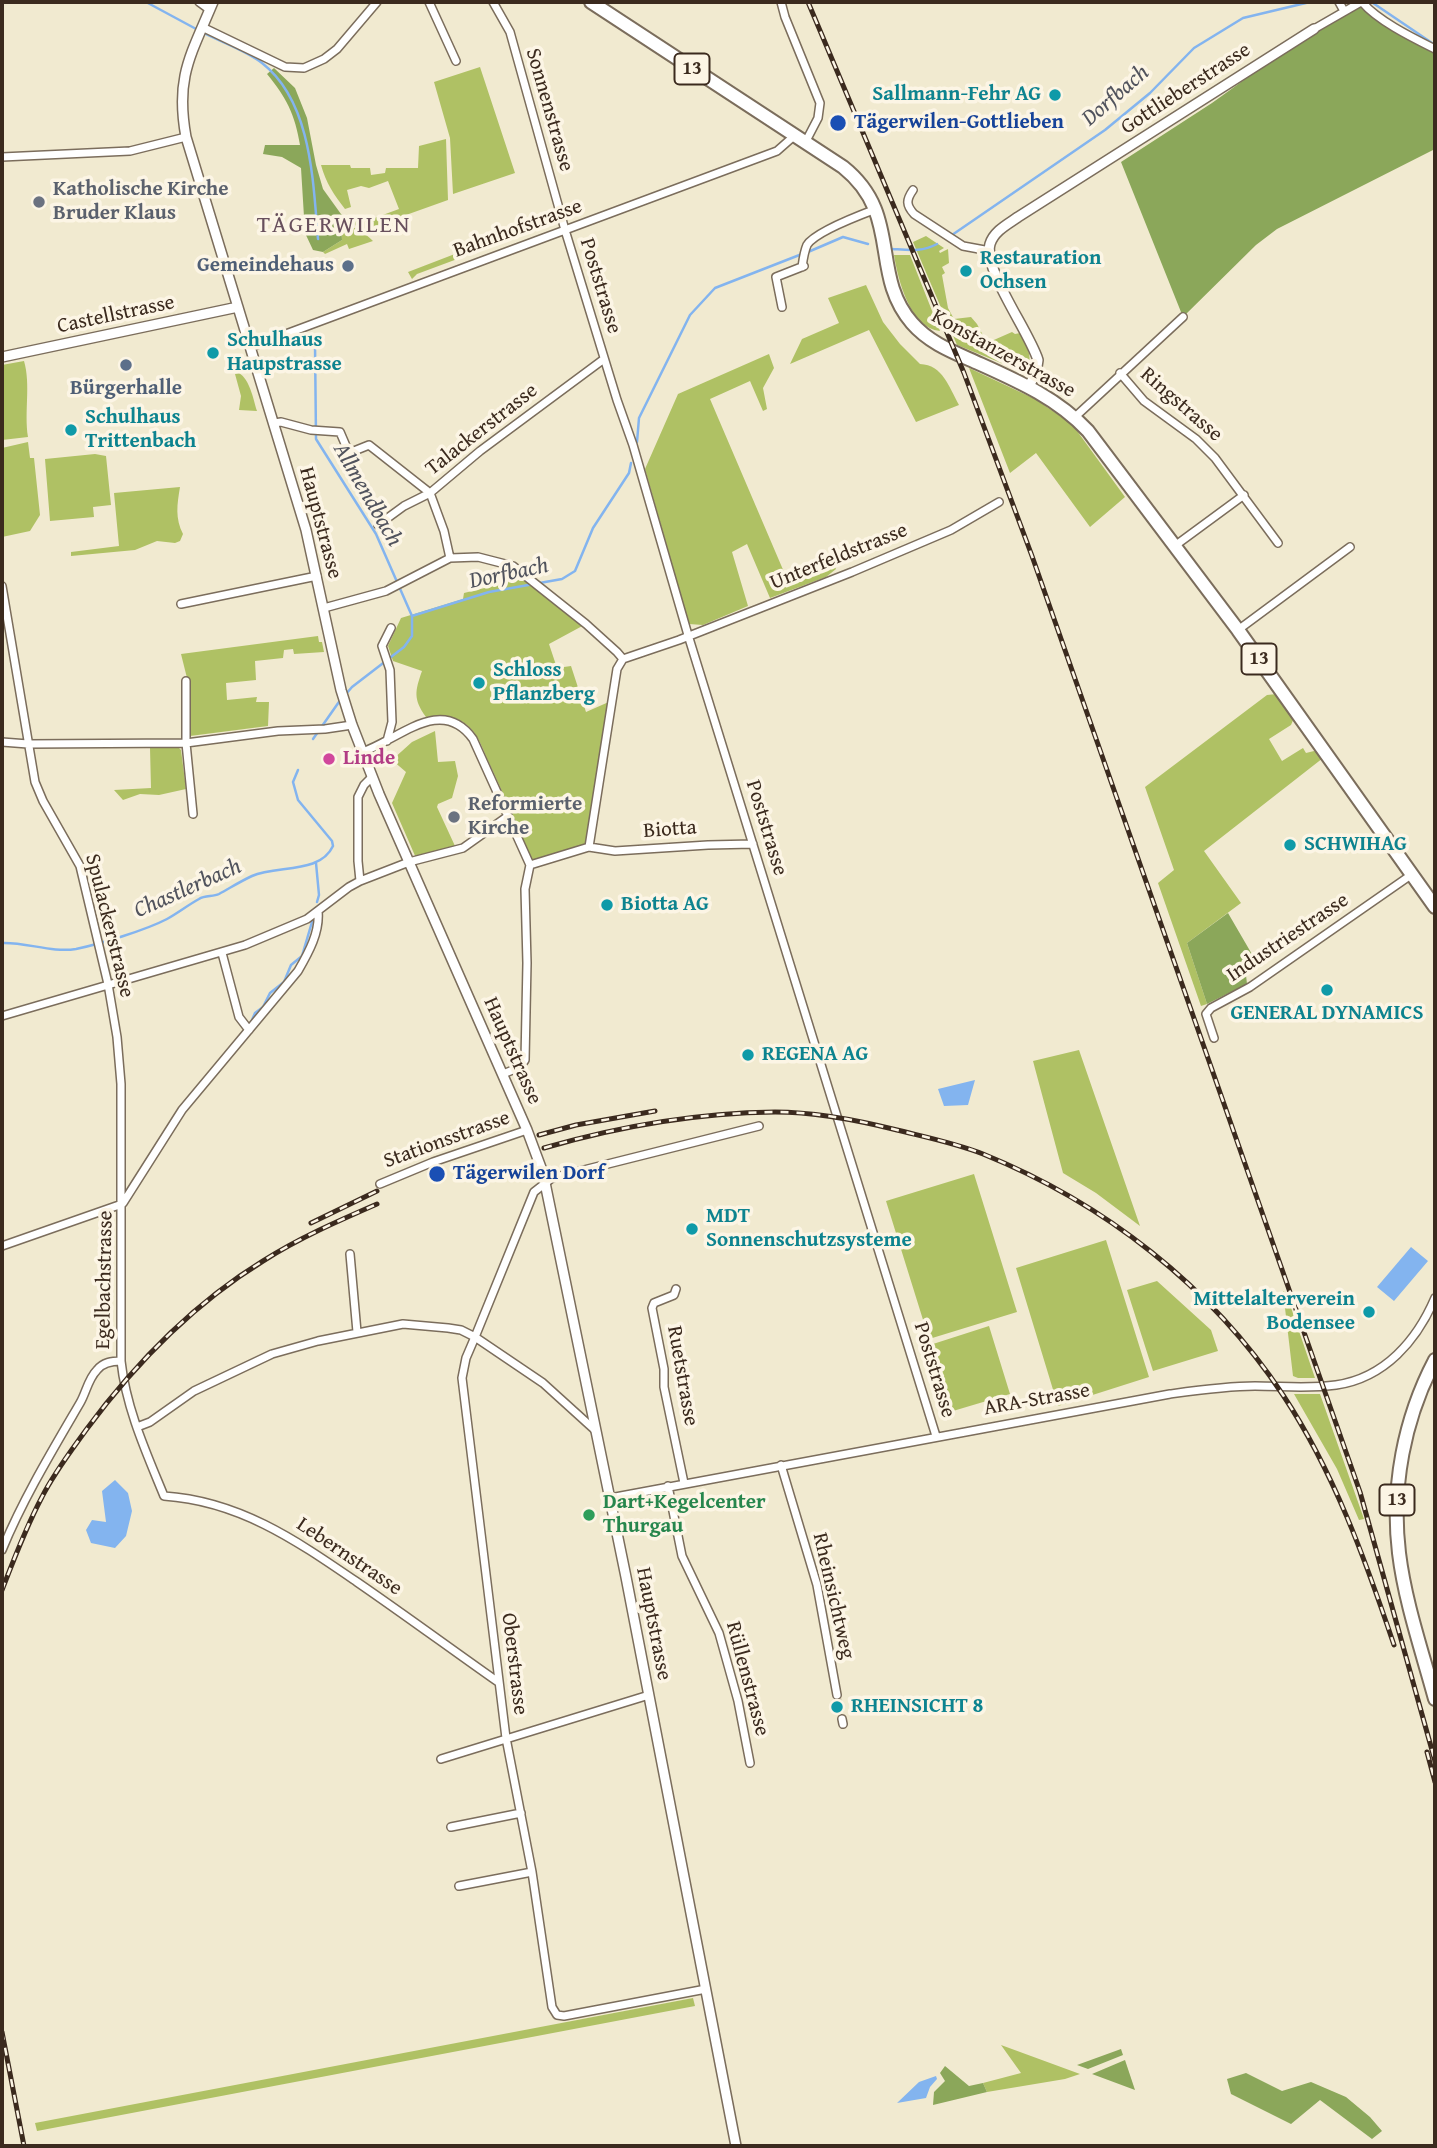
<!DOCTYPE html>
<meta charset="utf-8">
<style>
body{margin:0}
#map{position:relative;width:1437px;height:2148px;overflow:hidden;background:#f1ead0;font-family:"Gentium Book Plus",serif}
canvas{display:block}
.frame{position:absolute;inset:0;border:4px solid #3b2a1e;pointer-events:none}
</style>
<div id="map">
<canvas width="1437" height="2148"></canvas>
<div class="frame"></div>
</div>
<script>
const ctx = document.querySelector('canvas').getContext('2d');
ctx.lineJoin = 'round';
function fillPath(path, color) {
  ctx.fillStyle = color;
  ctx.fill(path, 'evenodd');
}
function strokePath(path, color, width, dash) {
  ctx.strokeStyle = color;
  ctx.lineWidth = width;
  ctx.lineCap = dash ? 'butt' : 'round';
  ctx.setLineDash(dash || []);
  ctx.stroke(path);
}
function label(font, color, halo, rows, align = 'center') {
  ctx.font = font + ' "Gentium Book Plus",serif';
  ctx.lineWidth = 7;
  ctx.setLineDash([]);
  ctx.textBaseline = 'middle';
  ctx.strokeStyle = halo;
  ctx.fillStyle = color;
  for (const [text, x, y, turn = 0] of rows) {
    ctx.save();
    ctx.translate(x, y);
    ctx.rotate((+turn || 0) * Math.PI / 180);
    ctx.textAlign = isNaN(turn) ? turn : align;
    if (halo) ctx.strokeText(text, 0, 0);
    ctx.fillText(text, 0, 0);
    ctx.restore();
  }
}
const green = new Path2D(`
 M 480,67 L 515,173 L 453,194 L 450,138 L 434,82 Z
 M 446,139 L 448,200 L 364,230 L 356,226 L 351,219 L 358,216 L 361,223 L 399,209 L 388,181 L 369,188 L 361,186 L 347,190 L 351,207 L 345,209 C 334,195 326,183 321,165 L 350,165 L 351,168 L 370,168 L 371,175 L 385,173 L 386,168 L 418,168 L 419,146 Z
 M 346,221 C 354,230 365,232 373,241 L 349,249 L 347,244 L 325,254 L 323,252 L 342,240 L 341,225 Z
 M 926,236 L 944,248 L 939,251 L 940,253 L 948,249 L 949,263 L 942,267 L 945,273 L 942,275 L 948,308 L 954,319 L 971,317 L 977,324 L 987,343 L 1012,332 L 1015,334 L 1020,333 C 1025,343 1033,355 1028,366 L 1016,369 L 957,345 L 913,242 Z
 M 460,252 L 460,258 L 417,274 L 412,279 L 408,272 Z
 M 894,255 L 910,255 L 940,331 C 910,328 898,280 894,255 Z
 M 866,285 L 883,322 L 900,344 L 920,364 C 943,365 949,387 959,405 L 916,422 L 869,330 L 790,364 L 802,339 L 839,323 L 828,298 Z
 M 769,354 L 774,368 L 763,388 L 767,409 L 763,411 L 750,381 L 710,399 L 787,579 L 832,561 L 836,569 L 826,577 L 770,598 L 747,544 L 732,552 L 748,606 L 703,625 L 689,624 L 645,469 L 678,394 Z
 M 24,361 C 31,385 24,411 28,437 L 2,440 L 2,365 Z
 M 969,368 L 1035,399 L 1072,424 L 1125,497 L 1090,527 L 1036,453 L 1010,473 Z
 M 239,373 C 250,380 253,398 257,411 L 239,410 L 241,396 L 235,374 Z
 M 28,442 L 30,458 L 34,458 L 40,515 L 30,531 L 2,537 L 2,448 Z
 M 95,454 L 106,456 L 111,505 L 93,507 L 94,517 L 50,521 L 45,459 Z
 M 180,487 C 177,505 175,518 183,534 L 180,541 L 175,543 L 157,541 L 135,550 L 71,556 L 71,552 L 119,546 L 114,493 Z
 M 513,566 L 586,624 L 549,644 L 557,668 L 571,666 L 586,712 L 611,701 L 589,847 L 530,865 C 518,831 505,796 489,763 C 483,750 479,735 467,725 C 456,715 440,715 426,717 C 413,699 415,691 422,671 L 393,661 L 388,646 L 401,618 L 463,599 L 464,593 L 501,584 L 500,568 Z
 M 318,636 L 319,642 L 322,642 L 324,652 L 294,654 L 293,649 L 284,650 L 283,658 L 255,661 L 256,680 L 226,683 L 227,700 L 257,697 L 256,702 L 269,702 L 268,726 L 190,736 L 188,682 L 181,654 Z
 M 1277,694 L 1294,718 L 1291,725 L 1269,739 L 1282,761 L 1303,748 L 1306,753 L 1314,751 L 1319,753 L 1323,758 L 1204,851 L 1241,903 L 1187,943 L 1207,1004 L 1201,1006 L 1158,883 L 1174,870 L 1145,787 L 1267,695 Z
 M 435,731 L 438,762 L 455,761 L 458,776 L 452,798 L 438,804 L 437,807 L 455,846 L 416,858 L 392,803 L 406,772 L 392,760 L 412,742 Z
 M 150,748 L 179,748 L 181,750 L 186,789 L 159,795 L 140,794 L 123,800 L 114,790 L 151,788 Z
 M 1079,1050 L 1140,1226 L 1096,1193 L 1063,1173 L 1033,1061 Z
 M 974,1174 L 1017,1312 L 929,1339 L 886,1201 Z
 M 1106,1240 L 1149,1377 L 1058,1406 L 1016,1268 Z
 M 1157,1281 L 1211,1330 L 1218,1351 L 1153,1371 L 1127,1290 Z
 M 1283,1291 L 1286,1293 L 1315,1378 L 1298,1378 L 1293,1376 Z
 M 989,1326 L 1010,1394 L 953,1411 L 933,1344 Z
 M 1294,1394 L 1320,1394 L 1364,1519 L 1359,1520 L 1337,1469 Z
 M 693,1998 L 695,2006 L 37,2131 L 35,2123 Z
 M 1001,2045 L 1080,2074 L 1065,2079 L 987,2092 L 983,2083 L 1021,2073 Z`);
const forest = new Path2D(`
 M 1361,2 L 1368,9 L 1435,49 L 1435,149 L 1277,229 L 1256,245 L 1183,317 L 1121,162 L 1212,103 L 1326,21 Z
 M 274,68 L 295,88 L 307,118 L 316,165 L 323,189 L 346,221 L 341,225 L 342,240 L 323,252 L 313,250 L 305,233 L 301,168 L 282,157 L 263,154 L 265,145 L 300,145 C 295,114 286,97 267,74 Z
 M 1228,913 L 1253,956 L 1245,966 L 1247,984 L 1207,1004 L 1187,943 Z
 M 1121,2049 L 1123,2055 L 1088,2069 L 1077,2065 Z
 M 1125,2060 L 1135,2090 L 1092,2074 Z
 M 945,2066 L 969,2086 L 983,2083 L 987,2092 L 933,2105 L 934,2092 L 945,2081 L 940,2073 Z
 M 1246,2073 L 1282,2091 L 1311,2082 L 1346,2097 L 1370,2117 L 1382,2131 L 1372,2139 L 1320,2100 L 1291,2124 L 1231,2094 L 1227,2079 Z`);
const water = new Path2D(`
 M 975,1080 L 968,1105 L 944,1106 L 938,1089 Z
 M 1411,1247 L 1428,1261 L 1394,1301 L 1377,1287 Z
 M 115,1480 L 128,1493 L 132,1511 L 126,1536 L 115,1548 L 91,1543 L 86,1530 L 92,1520 L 106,1522 L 102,1491 Z
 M 936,2076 L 937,2079 L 930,2087 L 926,2098 L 897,2103 L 919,2082 Z`);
const stream = new Path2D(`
 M 146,2 L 198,30
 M 1373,3 L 1435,45
 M 204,33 C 223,43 245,50 262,63 C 312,102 313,182 318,239
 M 952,235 L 1105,130 L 1150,93 L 1194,48 L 1243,18 L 1310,2
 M 892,249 C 909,250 922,252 937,244
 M 808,252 L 843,237 L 868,244
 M 315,343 L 316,439 L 376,534 L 412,616 L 412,636 L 404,647 L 352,687 L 346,694
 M 637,442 L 639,418 L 690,315 L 715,288 L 802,254
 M 412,616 L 489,592 L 562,579 L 575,571 L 593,528 L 629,473 L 631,463
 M 313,739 L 341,699
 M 316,863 L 319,895 L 317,902
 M 2,943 C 26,942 52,953 76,949 C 100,944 146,930 167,919 C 178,913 188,905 199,899 C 205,895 213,897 219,894 C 230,888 241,881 252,876 C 278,865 320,874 333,846 L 332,841 L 298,800 L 293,782 L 298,770
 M 252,1020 L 255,1013 L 263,1007 L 270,993 L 284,982 L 291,965 L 302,956 L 312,922`);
const minorTunnel = new Path2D(`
 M 837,1695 L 842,1719`);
const minor = new Path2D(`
 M 199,2 L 210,10
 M 429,2 L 456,61
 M 493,2 L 510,32 L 565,230 L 617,400 L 633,445 L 688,635 L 936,1436
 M 781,2 L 785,17 L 820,103 L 818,118 L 805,143
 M 1339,2 L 1344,11
 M 1362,2 C 1378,21 1413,38 1435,49
 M 202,27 L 285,67 L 304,68 L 324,59 L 337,49 L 377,2
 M 1314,29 L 1361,2
 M 2,157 L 130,151 L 186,137
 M 913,190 C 906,200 906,205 914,214 L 963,246 L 990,251
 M 802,267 C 803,260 804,252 807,245 C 815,232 860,215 876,209
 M 782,307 L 776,277 L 804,266
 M 251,347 L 777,151 L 794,136
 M 1120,373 L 1144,401 L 1196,439 L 1215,458 L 1278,543
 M 1075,417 L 1183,317
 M 274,423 L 281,422 L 311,430 L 340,432 L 349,453 L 369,445 L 430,493 L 444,531 L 450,558
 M 378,525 L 404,506 L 430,493 L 480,451 L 604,359
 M 1176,545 L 1244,495
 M 2,586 L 35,782 L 43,801 L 80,866 L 108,984 L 117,1037 L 121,1084 L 121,1361 C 126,1408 146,1452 164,1496 C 240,1501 297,1541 357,1582 C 405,1615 451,1649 498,1682
 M 181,604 L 317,576
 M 324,608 L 386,591 L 450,558 L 478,557 L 513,566 L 586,624 L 617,652 L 623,659 L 679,640 L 852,572 L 951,530 L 999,502
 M 1238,630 L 1350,547
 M 186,681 L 186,743 L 193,814
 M 387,741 L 392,722 L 390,670 L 382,646 L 391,628
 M 2,742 L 28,744 L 186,743 L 278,731 L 325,729 L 352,725
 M 362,752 C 397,741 441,694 473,739 L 530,865
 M 589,847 L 615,851 L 708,845 L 753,844
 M 530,865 L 589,847 L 617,669 L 623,659
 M 360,881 L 409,862 L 463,848 L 508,816
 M 222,953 L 239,1017 L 249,1030
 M 2,1016 L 245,945 L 307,919 L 349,887 L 360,881 L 358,861 L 358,797 L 364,785 L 372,777
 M 1214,1038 L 1206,1014 L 1211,1008 L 1250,987 L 1411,875
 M 503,1074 L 520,1067 L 525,1060 L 527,963 L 525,889 L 530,865
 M 380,1184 L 433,1162 L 527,1130
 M 123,1203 L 182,1110 L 298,971 C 309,952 320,932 318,911
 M 2,1246 L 122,1204
 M 350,1254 L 357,1332
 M 676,1289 L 674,1295 L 654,1303 L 652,1308 L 664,1369 L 664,1387 L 684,1483
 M 137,1427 L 150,1422 L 194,1391 L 272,1354 L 318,1341 L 403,1324 L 448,1328 L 461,1330 L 475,1337 L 543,1383 L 596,1431
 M 781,1465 L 817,1585 L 837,1695
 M 668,1486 L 682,1556 L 719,1633 L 738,1701 L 750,1763
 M 610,1498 L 1170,1394 C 1199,1390 1227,1386 1255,1386 C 1282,1386 1309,1389 1336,1385 C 1385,1378 1417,1340 1435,1298
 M 2,1550 C 23,1499 52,1451 80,1403 C 86,1393 88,1379 97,1370 C 103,1362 112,1361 121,1361
 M 842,1719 L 843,1724
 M 441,1759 L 649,1695
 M 451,1827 L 521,1813
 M 459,1886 L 532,1872
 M 706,1989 L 564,2016 L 557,2015 L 552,2007 L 532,1872 L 506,1738 L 462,1378 L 466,1358 L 475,1337 L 534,1192 L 552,1178 L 759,1126`);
const tertiary = new Path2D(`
 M 213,2 C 191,55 175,77 186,137 L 306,530 L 341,690 L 352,725 L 379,794 L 527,1130 L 543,1173 L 626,1577 L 736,2146
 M 2,357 L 238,307
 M 1029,386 L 1036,373 L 1038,360 C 1029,331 983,270 990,244 C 994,231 1008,224 1018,217 L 1314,29`);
const primary = new Path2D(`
 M 591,2 L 843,167 C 903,215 869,273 912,323 C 930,344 956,353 980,364 C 1020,382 1058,399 1088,431 L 1238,630 L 1435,907
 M 1435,1360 C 1404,1419 1391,1487 1399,1553 C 1405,1602 1422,1651 1435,1699`);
const rail = new Path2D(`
 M 808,2 L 964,373 L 1032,556 L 1360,1492 L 1435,1761
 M 539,1135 L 576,1125 L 655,1111
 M 544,1148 C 620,1126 696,1113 775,1112 C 816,1112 857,1120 897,1130 C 925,1137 955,1143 983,1154 C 1104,1203 1211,1286 1283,1395 C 1334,1472 1365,1559 1394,1645
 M 311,1223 L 377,1191
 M 2,1590 C 14,1559 26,1527 42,1497 C 54,1473 71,1451 86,1430 C 134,1365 193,1304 263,1261 C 299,1238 338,1221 377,1204
 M 1427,1752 L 1435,1782
 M 2,2032 L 24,2146`);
const markers = [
 [1055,95,7,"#0f9aa8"],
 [838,123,9,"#1a4fb4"],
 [39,202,7,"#6b7280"],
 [348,266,7,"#5c6f8a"],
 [966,271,7,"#0f9aa8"],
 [213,353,7,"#0f9aa8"],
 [126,365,7,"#5c6f8a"],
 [71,430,7,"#0f9aa8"],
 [479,683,7,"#0f9aa8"],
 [329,759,7,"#d1479c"],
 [454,817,7,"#6b7280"],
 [1290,845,7,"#0f9aa8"],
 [607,905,7,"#0f9aa8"],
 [1327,990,7,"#0f9aa8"],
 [748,1055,7,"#0f9aa8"],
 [437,1174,9,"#1a4fb4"],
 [692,1229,7,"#0f9aa8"],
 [1369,1312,7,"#0f9aa8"],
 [589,1515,7,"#2e9e5b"],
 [837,1707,7,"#0f9aa8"]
];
const shields = [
 [692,69,35],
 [1259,659,35],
 [1397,1500,35]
];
const shieldNames = [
 ["13",692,69],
 ["13",1259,659],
 ["13",1397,1500]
];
const streetNames = [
 ["Gottlieberstrasse",1186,89,-33],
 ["Sonnenstrasse",549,110,74],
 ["Bahnhofstrasse",518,229,-20],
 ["Poststrasse",600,286,73],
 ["Castellstrasse",116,315,-12],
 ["Konstanzerstrasse",1003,354,29],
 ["Ringstrasse",1181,405,41],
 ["Talackerstrasse",482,430,-38],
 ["Hauptstrasse",320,523,75],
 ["Unterfeldstrasse",839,557,-22],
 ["Poststrasse",766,828,73],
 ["Biotta",670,830,-4],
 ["Spulackerstrasse",109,926,76],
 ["Industriestrasse",1288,938,-34],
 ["Hauptstrasse",512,1051,66],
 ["Stationsstrasse",447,1140,-20],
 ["Egelbachstrasse",105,1280,-89],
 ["Poststrasse",934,1370,73],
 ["Ruetstrasse",682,1376,80],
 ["ARA-Strasse",1037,1400,-10],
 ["Lebernstrasse",349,1557,34],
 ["Rheinsichtweg",833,1596,77],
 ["Hauptstrasse",653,1624,79],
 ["Oberstrasse",514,1664,83],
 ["Rüllenstrasse",747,1679,75]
];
const cultureNames = [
 ["Sallmann-Fehr AG",1041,95,"right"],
 ["Restauration",980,259],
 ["Ochsen",980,283],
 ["Schulhaus",227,341],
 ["Haupstrasse",227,365],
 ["Schulhaus",85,418],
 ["Trittenbach",85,442],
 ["Schloss",493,671],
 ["Pflanzberg",493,695],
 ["SCHWIHAG",1304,845],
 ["Biotta AG",621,905],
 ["GENERAL DYNAMICS",1327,1014,"center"],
 ["REGENA AG",762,1055],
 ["MDT",706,1217],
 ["Sonnenschutzsysteme",706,1241],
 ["Mittelalterverein",1355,1300,"right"],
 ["Bodensee",1355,1324,"right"],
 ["RHEINSICHT 8",851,1707]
];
const transitNames = [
 ["Tägerwilen-Gottlieben",854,123],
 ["Tägerwilen Dorf",453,1174]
];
const worshipNames = [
 ["Katholische Kirche",53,190],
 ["Bruder Klaus",53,214],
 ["Reformierte",468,805],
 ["Kirche",468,829]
];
const serviceNames = [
 ["Gemeindehaus",334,266],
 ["Bürgerhalle",126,389,"center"]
];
const hotelNames = [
 ["Linde",343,759]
];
const leisureNames = [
 ["Dart+Kegelcenter",603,1503],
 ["Thurgau",603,1527]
];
const waterNames = [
 ["Dorfbach",1116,96,-41],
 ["Allmendbach",367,495,60],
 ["Dorfbach",509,574,-12],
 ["Chastlerbach",188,889,-24]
];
const quarterNames = [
 ["TÄGERWILEN",334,226]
];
fillPath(green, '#afc164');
fillPath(forest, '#8ba75a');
fillPath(water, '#83b4ef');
strokePath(stream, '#83b4ef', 2.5);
strokePath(minorTunnel, '#cdc4ac', 7, [7, 3.5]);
strokePath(minor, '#7b6d5c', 10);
strokePath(tertiary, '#7b6d5c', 12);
strokePath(primary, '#7b6d5c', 16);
strokePath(minor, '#fff', 7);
strokePath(tertiary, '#fff', 9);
strokePath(primary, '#fff', 12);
strokePath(rail, '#3b2a1e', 5);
strokePath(rail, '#fcf5e5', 2.5, [8]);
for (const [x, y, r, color] of markers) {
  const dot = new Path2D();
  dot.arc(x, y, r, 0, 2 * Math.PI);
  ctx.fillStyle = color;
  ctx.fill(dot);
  strokePath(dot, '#fcf5e5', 2.5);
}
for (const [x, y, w] of shields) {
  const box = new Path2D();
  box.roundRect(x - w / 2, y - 15.5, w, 31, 5);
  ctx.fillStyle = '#fcf5e5';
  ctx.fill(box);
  strokePath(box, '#3b2a1e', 2);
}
label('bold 19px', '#3b2a1e', null, shieldNames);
label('21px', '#3b2a1e', '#fcf5e5', streetNames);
label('bold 21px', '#0d838f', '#fcf5e5', cultureNames, 'left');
label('bold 21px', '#164399', '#fcf5e5', transitNames, 'left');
label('bold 21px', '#5b616d', '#fcf5e5', worshipNames, 'left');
label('bold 21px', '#4e5e75', '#fcf5e5', serviceNames, 'right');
label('bold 21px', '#b23c85', '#fcf5e5', hotelNames, 'left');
label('bold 21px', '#27864d', '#fcf5e5', leisureNames, 'left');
label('italic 23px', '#51535d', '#fcf5e5', waterNames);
ctx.letterSpacing = '2px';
label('24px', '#68505d', '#fcf5e5', quarterNames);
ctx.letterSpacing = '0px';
</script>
